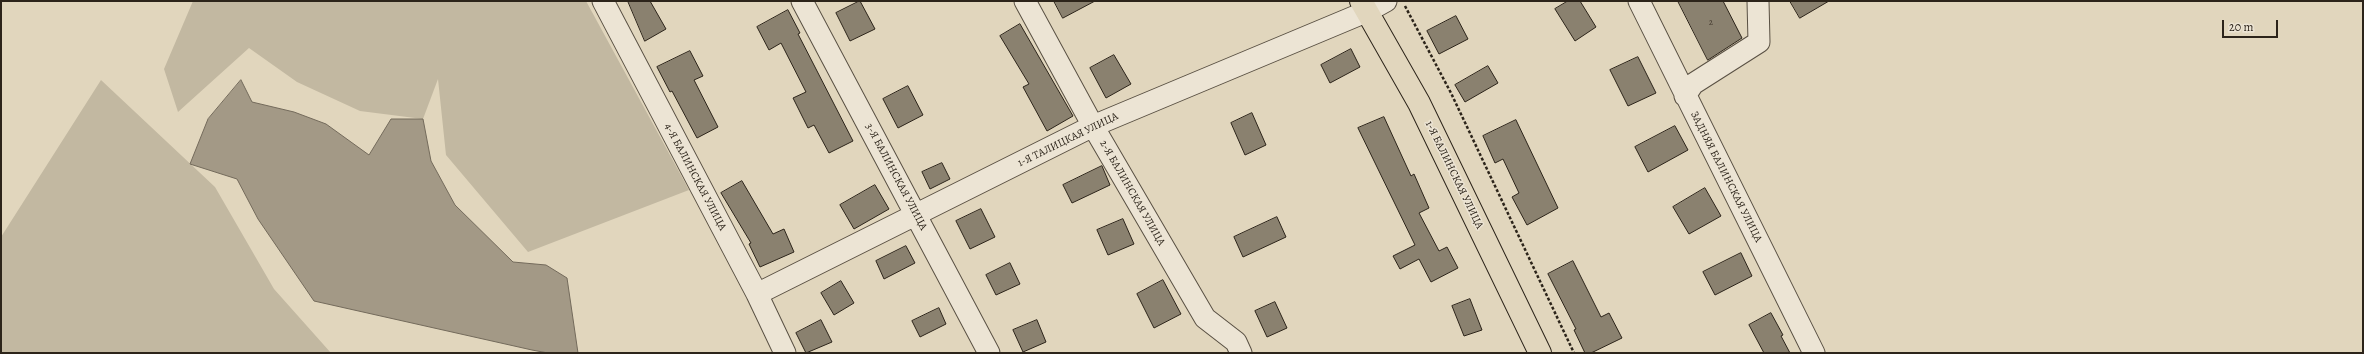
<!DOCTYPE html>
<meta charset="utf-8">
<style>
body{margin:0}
#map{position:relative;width:2364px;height:354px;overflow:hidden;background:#e1d6bd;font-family:Alegreya,serif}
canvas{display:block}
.frame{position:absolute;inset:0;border:2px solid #2c241a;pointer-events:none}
.scale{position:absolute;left:2222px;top:20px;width:56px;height:18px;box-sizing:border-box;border:2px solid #2c241a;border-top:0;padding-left:5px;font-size:12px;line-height:14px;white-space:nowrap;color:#2c241a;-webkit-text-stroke:3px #ece4d4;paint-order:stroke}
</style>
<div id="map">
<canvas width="2364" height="354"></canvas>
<div class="frame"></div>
<div class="scale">20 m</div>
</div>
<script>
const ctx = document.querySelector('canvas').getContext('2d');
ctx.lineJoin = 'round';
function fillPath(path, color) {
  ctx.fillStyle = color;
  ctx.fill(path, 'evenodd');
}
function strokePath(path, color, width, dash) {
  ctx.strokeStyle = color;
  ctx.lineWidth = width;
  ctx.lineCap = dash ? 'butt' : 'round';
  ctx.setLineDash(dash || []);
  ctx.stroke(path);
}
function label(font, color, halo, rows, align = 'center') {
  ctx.font = font + ' Alegreya,serif';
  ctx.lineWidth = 3;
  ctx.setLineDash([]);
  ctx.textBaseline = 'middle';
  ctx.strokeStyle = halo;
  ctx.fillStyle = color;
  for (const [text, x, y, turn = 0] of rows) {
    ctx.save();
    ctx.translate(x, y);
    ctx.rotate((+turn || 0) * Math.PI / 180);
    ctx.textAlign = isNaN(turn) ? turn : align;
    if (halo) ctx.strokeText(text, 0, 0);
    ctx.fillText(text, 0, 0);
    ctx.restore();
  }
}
const green = new Path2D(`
 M 193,1 L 586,1 L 689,190 L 528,252 L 446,155 L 438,79 L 423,119 L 360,111 L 297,82 L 249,48 L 178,112 L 164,69 Z
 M 101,80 L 215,187 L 274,289 L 331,353 L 1,353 L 1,237 Z`);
const water = new Path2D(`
 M 241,80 L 252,102 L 294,112 L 326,124 L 369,155 L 391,119 L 423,119 L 431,161 L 455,205 L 513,262 L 546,265 L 567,278 L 578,353 L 548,353 L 532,350 L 314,301 L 258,219 L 237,179 L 190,164 L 208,119 Z`);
const building = new Path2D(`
 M 628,1 L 650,1 L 666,29 L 645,41 Z
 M 860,1 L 875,29 L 850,41 L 836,13 Z
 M 1054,1 L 1095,1 L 1063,18 Z
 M 1568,1 L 1580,1 L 1596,27 L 1575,41 L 1555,9 Z
 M 1678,1 L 1723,1 L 1742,38 L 1708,60 Z
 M 1790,1 L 1829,1 L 1800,18 Z
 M 788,10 L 800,33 L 798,34 L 853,141 L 829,153 L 814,125 L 808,128 L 793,98 L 806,92 L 781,43 L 769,50 L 757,27 Z
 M 1456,16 L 1468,39 L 1439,54 L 1427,31 Z
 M 1020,24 L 1073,116 L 1047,131 L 1023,87 L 1029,84 L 1000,36 Z
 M 1351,49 L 1360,67 L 1330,83 L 1321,65 Z
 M 690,51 L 703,76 L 694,80 L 718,127 L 697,138 L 672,91 L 670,92 L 657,67 Z
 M 1114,55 L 1131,84 L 1106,98 L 1090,68 Z
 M 1638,57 L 1656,93 L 1628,106 L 1610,70 Z
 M 1488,66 L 1498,83 L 1465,102 L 1455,85 Z
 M 908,86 L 923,115 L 898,128 L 883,99 Z
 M 1252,113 L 1266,145 L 1245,155 L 1231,123 Z
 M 1384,117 L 1411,176 L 1414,174 L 1429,208 L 1419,213 L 1439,251 L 1447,247 L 1458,268 L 1431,282 L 1419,259 L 1400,269 L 1393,256 L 1415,245 L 1358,128 Z
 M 1516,120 L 1558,208 L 1527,225 L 1512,197 L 1519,193 L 1503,159 L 1495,163 L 1483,136 Z
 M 1675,126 L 1688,150 L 1648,172 L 1635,147 Z
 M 942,163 L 950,179 L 930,189 L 922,172 Z
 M 1102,166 L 1110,185 L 1072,203 L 1063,185 Z
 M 742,181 L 773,234 L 784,229 L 794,252 L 760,267 L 749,244 L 751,243 L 721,193 Z
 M 875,185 L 889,209 L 854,229 L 840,205 Z
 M 1705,188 L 1721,216 L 1689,234 L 1673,207 Z
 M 981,209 L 995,237 L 970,249 L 956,221 Z
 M 1277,217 L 1286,237 L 1243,257 L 1234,237 Z
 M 1123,219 L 1134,244 L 1108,255 L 1097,230 Z
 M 906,246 L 915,263 L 884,279 L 876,261 Z
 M 1741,253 L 1752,276 L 1715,295 L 1703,272 Z
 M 1573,261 L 1601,317 L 1609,313 L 1622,338 L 1591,353 L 1585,353 L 1574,330 L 1576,329 L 1548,274 Z
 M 1010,263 L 1020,284 L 996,295 L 986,275 Z
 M 1163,280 L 1181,314 L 1154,328 L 1137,294 Z
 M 841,281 L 854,303 L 834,315 L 821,293 Z
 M 1470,299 L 1482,330 L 1464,336 L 1452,306 Z
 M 1275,302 L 1287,328 L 1267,337 L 1255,311 Z
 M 939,308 L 946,324 L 920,337 L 912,321 Z
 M 1771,313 L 1783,335 L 1781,336 L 1790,353 L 1764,353 L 1749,325 Z
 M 821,320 L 832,342 L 806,353 L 796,333 Z
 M 1037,320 L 1046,342 L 1023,352 L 1013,330 Z`);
const path = new Path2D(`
 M 1405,6 L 1451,93 L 1574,353`);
const minor = new Path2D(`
 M 603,1 L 757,294 L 785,353
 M 802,1 L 989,353
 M 1025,1 L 1093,126 L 1205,318 L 1236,342 L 1241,353
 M 1639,1 L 1814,353
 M 1685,96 L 1693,84 L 1759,42 L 1758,1
 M 757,294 L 1093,126 L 1368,11 L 1386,1`);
const major = new Path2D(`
 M 1361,1 L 1419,103 L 1540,353`);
const numberNames = [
 ["2",1711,23]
];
const streetNames = [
 ["1-Я ТАЛИЦКАЯ УЛИЦА",1068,140,-26],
 ["1-Я БАЛИНСКАЯ УЛИЦА",1454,175,64],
 ["4-Я БАЛИНСКАЯ УЛИЦА",695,177,62],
 ["3-Я БАЛИНСКАЯ УЛИЦА",896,177,62],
 ["ЗАДНЯЯ БАЛИНСКАЯ УЛИЦА",1726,177,63],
 ["2-Я БАЛИНСКАЯ УЛИЦА",1132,193,60]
];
fillPath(green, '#c2b8a1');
fillPath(water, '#a39986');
strokePath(water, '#736a5b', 1);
fillPath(building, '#8a816f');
strokePath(building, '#2c241a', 1);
strokePath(minor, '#595043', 23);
strokePath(major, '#2c241a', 24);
strokePath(path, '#2c241a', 2.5, [3, 2]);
strokePath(minor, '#ece4d4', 21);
strokePath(major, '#e1d6bd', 22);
label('9px', '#443b2f', null, numberNames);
label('11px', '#2c241a', '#ece4d4', streetNames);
</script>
